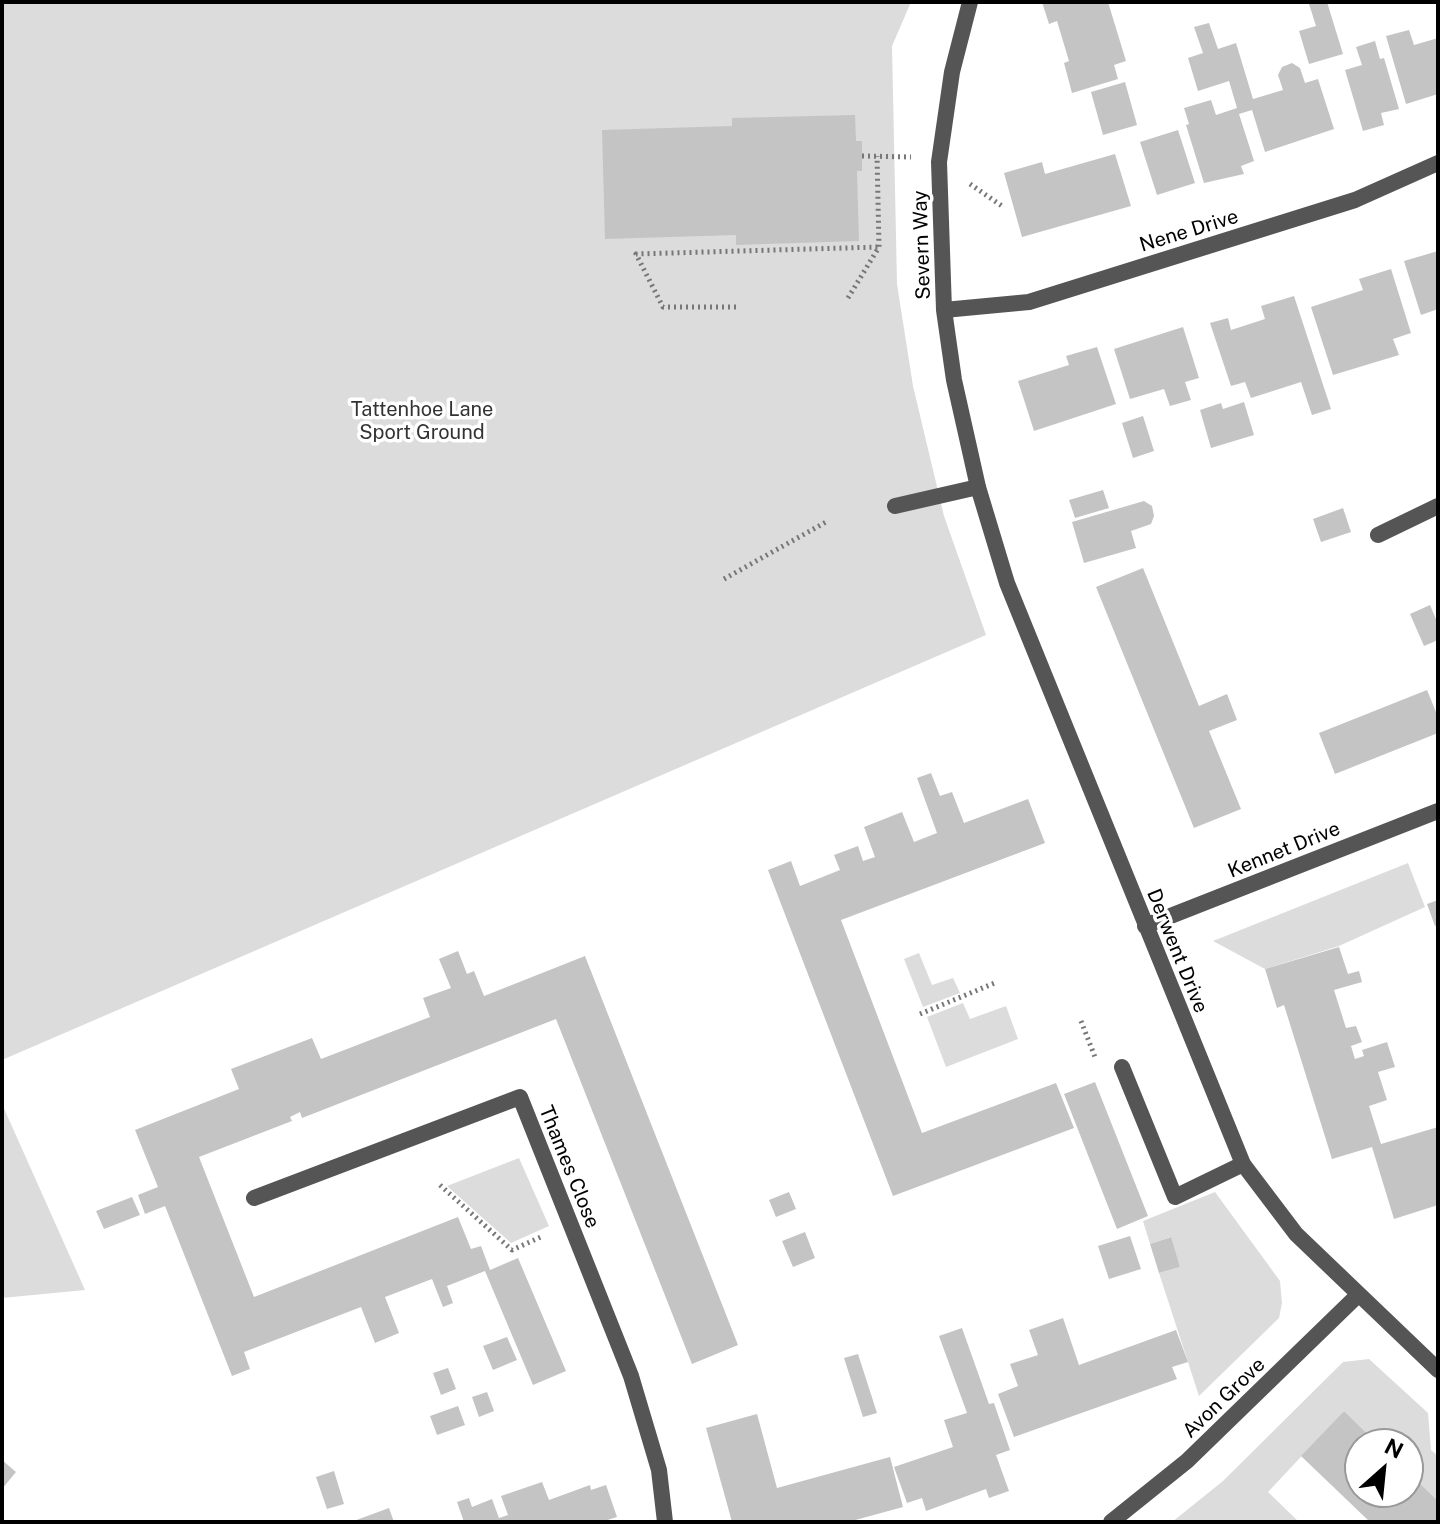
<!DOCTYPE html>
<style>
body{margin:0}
#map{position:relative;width:1440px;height:1524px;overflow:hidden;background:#fff;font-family:"Public Sans",sans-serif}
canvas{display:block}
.frame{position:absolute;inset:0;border:4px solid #000;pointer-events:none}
.north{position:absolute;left:1344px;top:1428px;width:80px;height:80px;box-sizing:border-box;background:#fff;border:2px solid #999;border-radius:50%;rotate:27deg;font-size:22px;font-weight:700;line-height:32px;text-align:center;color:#000}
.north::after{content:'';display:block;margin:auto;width:28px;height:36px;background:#000;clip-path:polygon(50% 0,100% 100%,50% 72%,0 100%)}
</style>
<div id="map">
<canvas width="1440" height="1524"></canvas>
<div class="frame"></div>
<div class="north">N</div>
</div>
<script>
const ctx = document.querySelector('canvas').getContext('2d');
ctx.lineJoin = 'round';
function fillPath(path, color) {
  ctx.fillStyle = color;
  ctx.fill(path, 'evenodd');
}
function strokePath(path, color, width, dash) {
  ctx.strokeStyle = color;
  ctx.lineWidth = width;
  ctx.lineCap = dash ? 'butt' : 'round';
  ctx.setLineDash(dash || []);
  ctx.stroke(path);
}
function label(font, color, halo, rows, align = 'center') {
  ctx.font = font + ' "Public Sans",sans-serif';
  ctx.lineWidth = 7;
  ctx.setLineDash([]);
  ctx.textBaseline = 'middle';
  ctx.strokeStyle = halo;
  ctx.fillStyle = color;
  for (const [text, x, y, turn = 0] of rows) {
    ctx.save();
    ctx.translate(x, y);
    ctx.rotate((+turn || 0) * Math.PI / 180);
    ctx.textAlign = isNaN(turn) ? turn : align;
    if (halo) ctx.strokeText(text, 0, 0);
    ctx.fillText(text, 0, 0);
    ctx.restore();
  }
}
const green = new Path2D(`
 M 2,2 L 911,2 L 892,46 L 897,284 L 913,386 L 944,516 L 986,635 L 2,1060 Z
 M 1408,863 L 1425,907 L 1339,946 L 1265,969 L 1213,941 Z
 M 919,953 L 932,985 L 953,978 L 960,993 L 923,1007 L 904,959 Z
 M 963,1003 L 970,1019 L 1006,1006 L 1018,1039 L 946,1067 L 927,1017 Z
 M 2,1104 L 85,1290 L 2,1298 Z
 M 519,1158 L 549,1226 L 511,1243 L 447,1186 Z
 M 1215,1192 L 1280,1281 L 1282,1303 L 1279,1318 L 1199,1396 L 1159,1273 L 1180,1267 L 1170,1237 L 1150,1244 L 1143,1221 Z
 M 1369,1359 L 1428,1413 L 1431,1450 L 1438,1456 L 1438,1501 L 1408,1472 L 1408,1444 L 1378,1444 L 1344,1411 L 1268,1492 L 1299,1522 L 1172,1522 L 1223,1481 L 1343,1362 Z`);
const building = new Path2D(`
 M 1042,2 L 1108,2 L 1126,61 L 1114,65 L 1118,79 L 1072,93 L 1064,63 L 1069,61 L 1057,21 L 1049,24 Z
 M 1315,2 L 1327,2 L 1343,54 L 1309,64 L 1299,31 L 1316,26 L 1309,4 Z
 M 1209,23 L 1218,49 L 1236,43 L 1253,99 L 1283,90 L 1278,75 L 1282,67 L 1292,63 L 1300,68 L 1305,83 L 1318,79 L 1334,129 L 1265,152 L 1252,110 L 1239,114 L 1254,161 L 1241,166 L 1244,174 L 1204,183 L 1186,125 L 1189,124 L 1184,108 L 1211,100 L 1216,115 L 1237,108 L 1229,81 L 1198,91 L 1188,58 L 1203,53 L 1194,27 Z
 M 1409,30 L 1414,45 L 1438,38 L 1438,94 L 1406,104 L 1386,36 Z
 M 1375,41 L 1380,59 L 1384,58 L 1399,109 L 1381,113 L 1384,125 L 1363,131 L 1345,70 L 1362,65 L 1356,47 Z
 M 1125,82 L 1137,125 L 1103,135 L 1091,92 Z
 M 855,115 L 856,141 L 862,141 L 862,171 L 857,171 L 859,241 L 736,245 L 736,235 L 605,239 L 602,130 L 732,126 L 732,118 Z
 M 1178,130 L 1195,183 L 1157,195 L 1140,142 Z
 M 1115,154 L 1131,206 L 1022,237 L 1004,173 L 1042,162 L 1045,174 Z
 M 1438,251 L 1438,309 L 1421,315 L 1404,261 Z
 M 1391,269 L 1411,333 L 1393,339 L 1399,355 L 1333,375 L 1311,307 L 1363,290 L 1359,279 Z
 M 1294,296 L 1331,409 L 1312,415 L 1301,382 L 1251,398 L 1245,382 L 1231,386 L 1210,323 L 1228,318 L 1231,330 L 1265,319 L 1261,306 Z
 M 1183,327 L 1199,378 L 1185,382 L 1191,400 L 1170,406 L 1164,389 L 1130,399 L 1114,349 Z
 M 1097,347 L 1116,404 L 1034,431 L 1018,381 L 1069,365 L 1066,356 Z
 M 1244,402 L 1254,435 L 1211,448 L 1200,410 L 1221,403 L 1223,409 Z
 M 1143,416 L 1154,451 L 1133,458 L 1122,423 Z
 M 1103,490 L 1109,508 L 1075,518 L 1069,500 Z
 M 1144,501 L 1152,506 L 1154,516 L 1151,524 L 1131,531 L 1136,548 L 1084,563 L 1072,522 Z
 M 1343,508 L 1351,532 L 1321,542 L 1313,519 Z
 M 1143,568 L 1199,706 L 1227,694 L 1237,720 L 1209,731 L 1241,809 L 1194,828 L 1096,587 Z
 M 1430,605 L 1438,624 L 1438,640 L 1424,646 L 1410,614 Z
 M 1427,690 L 1438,717 L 1438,733 L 1335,774 L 1319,733 Z
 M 931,773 L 940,796 L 952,792 L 964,823 L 1028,799 L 1045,843 L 841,920 L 922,1133 L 1056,1083 L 1074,1128 L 893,1196 L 768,870 L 791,861 L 800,886 L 840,870 L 834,855 L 858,846 L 863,861 L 875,857 L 864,827 L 902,812 L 914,842 L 937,833 L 917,778 Z
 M 1438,900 L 1438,925 L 1435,926 L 1427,904 Z
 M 1339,947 L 1348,974 L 1359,971 L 1362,982 L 1334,990 L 1346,1028 L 1356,1026 L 1362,1042 L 1351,1046 L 1355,1059 L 1364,1056 L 1362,1050 L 1387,1042 L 1395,1067 L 1378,1072 L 1387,1100 L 1369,1106 L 1381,1144 L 1438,1127 L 1438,1205 L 1394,1219 L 1372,1147 L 1332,1159 L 1284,1005 L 1277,1008 L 1265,969 Z
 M 458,951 L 467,974 L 474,971 L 484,996 L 585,956 L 738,1345 L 692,1364 L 556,1019 L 302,1118 L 300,1112 L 290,1117 L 292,1121 L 199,1157 L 254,1297 L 458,1217 L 471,1249 L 481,1246 L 490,1270 L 518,1258 L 566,1371 L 533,1385 L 485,1271 L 447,1286 L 453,1303 L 443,1307 L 432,1279 L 385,1297 L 399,1333 L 375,1343 L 361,1307 L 244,1352 L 250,1369 L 232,1376 L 165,1206 L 145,1214 L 138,1195 L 158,1187 L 135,1130 L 239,1089 L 231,1069 L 312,1038 L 321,1059 L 430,1017 L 423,998 L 451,988 L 439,959 Z
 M 1095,1082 L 1148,1216 L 1117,1229 L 1064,1094 Z
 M 789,1192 L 796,1209 L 776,1217 L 769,1200 Z
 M 132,1197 L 140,1215 L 104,1229 L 96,1211 Z
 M 805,1232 L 815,1258 L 793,1267 L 782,1241 Z
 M 1130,1236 L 1141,1269 L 1109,1279 L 1098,1246 Z
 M 1171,1237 L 1180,1267 L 1159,1273 L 1150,1244 Z
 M 1063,1318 L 1079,1365 L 1176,1330 L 1188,1362 L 1172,1367 L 1177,1379 L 1014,1437 L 998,1394 L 1018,1386 L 1010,1364 L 1038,1355 L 1029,1330 Z
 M 962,1328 L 989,1404 L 994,1403 L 1010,1450 L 996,1455 L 1009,1491 L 989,1498 L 986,1489 L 926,1511 L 922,1498 L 907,1503 L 894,1467 L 953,1447 L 944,1420 L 967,1413 L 939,1336 Z
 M 507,1337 L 517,1360 L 493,1370 L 483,1346 Z
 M 858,1354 L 877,1413 L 863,1417 L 844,1358 Z
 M 448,1368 L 456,1389 L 441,1395 L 433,1373 Z
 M 487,1392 L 494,1411 L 479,1417 L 472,1397 Z
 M 458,1406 L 465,1425 L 437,1435 L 430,1416 Z
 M 1344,1411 L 1378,1444 L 1360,1444 L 1360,1492 L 1408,1492 L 1408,1472 L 1438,1501 L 1438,1522 L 1370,1522 L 1301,1456 Z
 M 757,1414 L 777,1488 L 890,1457 L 903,1507 L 848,1522 L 732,1522 L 706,1428 Z
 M 2,1460 L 16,1472 L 2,1489 Z
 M 334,1471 L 344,1504 L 327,1509 L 316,1477 Z
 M 542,1482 L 549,1500 L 590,1485 L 591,1490 L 606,1485 L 617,1517 L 601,1522 L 464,1522 L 457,1502 L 469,1498 L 472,1507 L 492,1499 L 499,1518 L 508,1515 L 501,1496 Z
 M 389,1508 L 394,1522 L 351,1522 Z`);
const path = new Path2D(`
 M 862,156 L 911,157
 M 970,184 L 1002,206
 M 848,298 L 879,247 L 877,156
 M 736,307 L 663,307 L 636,254 L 879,247
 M 724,579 L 826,522
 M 920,1014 L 997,982
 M 1081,1021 L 1095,1057
 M 440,1185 L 512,1250 L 543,1236`);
const lane = new Path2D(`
 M 895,506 L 978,487
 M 1378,535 L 1438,506
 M 1122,1067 L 1175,1197 L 1243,1164`);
const street = new Path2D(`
 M 970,2 L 952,72 L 939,162 L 944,310 L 954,380 L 978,487 L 1007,583 L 1243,1164 L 1296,1234 L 1438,1370
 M 944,310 L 1029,302 L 1355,200 L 1438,163
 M 1145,926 L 1438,811
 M 254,1198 L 520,1097 L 631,1376 L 659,1470 L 665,1522
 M 1111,1522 L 1187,1461 L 1358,1295`);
const streetNames = [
 ["Nene Drive",1189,231,-17],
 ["Severn Way",922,245,-92],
 ["Kennet Drive",1284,850,-22],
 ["Derwent Drive",1177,951,68],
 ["Thames Close",569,1167,68],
 ["Avon Grove",1224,1398,-44]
];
const parkNames = [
 ["Tattenhoe Lane",422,410],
 ["Sport Ground",422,433]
];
fillPath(green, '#dcdcdc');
fillPath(building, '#c4c4c4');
strokePath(path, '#777', 5, [2, 4]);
strokePath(lane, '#555', 16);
strokePath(street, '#555', 16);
label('20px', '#000', '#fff', streetNames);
label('20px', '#333', '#fff', parkNames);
</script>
